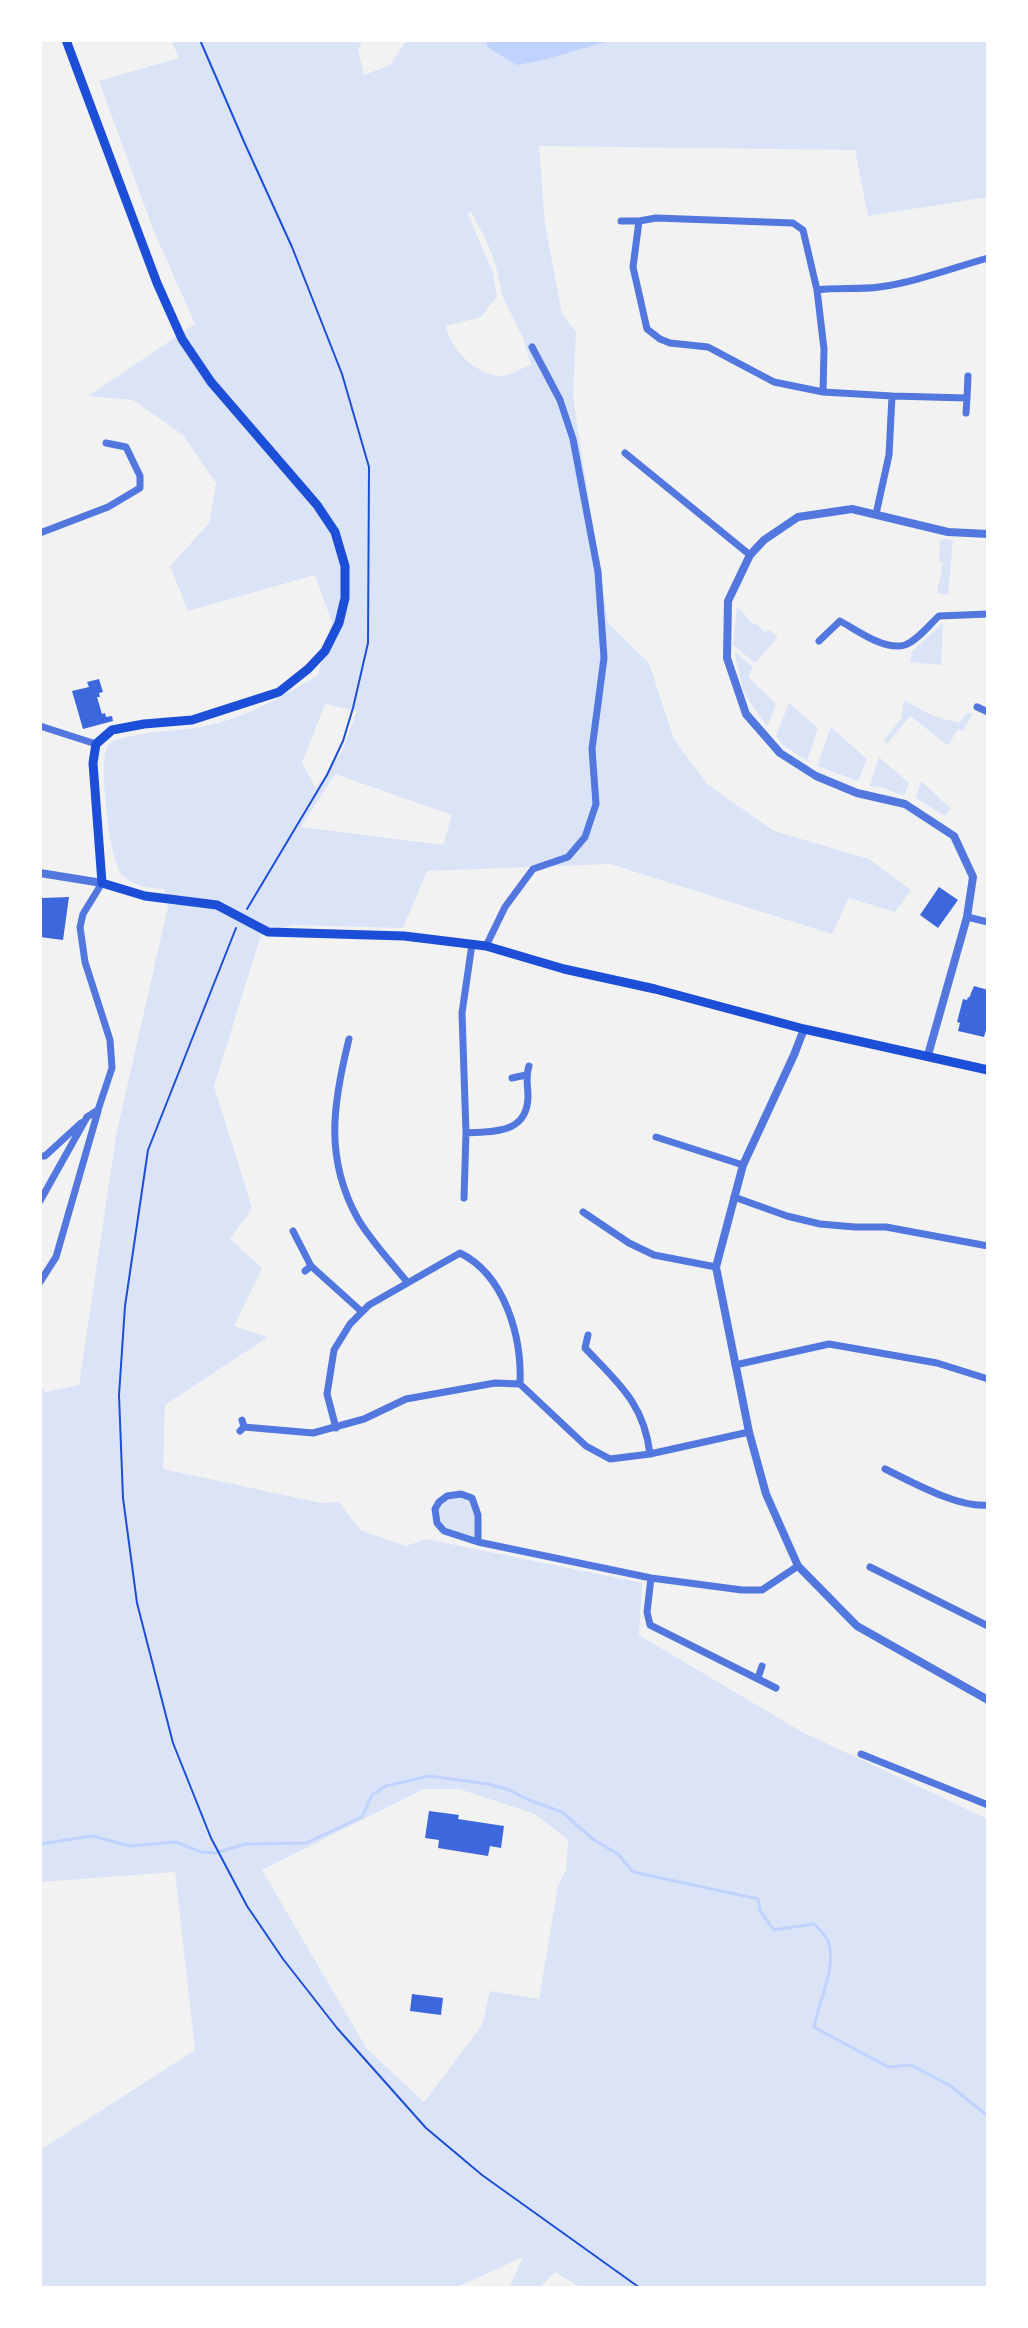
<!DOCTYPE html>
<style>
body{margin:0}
#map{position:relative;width:1028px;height:2328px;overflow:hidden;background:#f2f2f2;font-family:Spectral,serif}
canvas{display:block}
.frame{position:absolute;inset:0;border:42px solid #fff;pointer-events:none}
</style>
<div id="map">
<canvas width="1028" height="2328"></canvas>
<div class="frame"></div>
</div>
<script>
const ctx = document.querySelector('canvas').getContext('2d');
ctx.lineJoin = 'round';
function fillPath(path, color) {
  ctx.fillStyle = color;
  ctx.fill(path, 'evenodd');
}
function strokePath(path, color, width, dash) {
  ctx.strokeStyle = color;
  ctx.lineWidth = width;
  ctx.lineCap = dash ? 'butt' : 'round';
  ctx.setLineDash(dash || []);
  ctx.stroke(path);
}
const green = new Path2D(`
 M 171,40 L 363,40 L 358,49 L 364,75 L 390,65 L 407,40 L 487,40 L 487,47 L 501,54 L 612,40 L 988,40 L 988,197 L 868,216 L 855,150 L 539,146 L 545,224 L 562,314 L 576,332 L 573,398 L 608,623 L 649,663 L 674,739 L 707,784 L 774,831 L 869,859 L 911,890 L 895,912 L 849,898 L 832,934 L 610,864 L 427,871 L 403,928 L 293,925 L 261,935 L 214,1086 L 252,1208 L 230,1239 L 262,1268 L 234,1326 L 268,1337 L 165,1405 L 163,1469 L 321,1503 L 339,1502 L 360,1530 L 406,1546 L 426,1539 L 642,1583 L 639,1635 L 802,1732 L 988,1819 L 988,2288 L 581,2288 L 555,2272 L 539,2288 L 509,2288 L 523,2257 L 455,2288 L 40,2288 L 40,2150 L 195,2050 L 175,1872 L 40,1882 L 40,1385 L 45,1392 L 79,1385 L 116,1136 L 168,906 L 164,889 C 149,888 135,887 123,876 C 109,862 101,775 105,754 C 106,750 108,746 109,743 C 138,731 170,732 200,727 C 242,720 282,697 318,675 L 332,623 L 315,575 L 188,611 L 170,566 L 209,523 L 216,483 L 183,435 L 133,400 L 88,396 L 195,324 L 153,229 L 99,81 L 179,58 ZM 471,212 L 487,242 L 496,266 L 502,295 L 523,338 L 531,365 C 521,368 510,376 500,376 C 476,374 450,350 446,326 L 481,317 L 497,296 L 493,273 L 468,214 ZM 325,704 L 357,711 L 342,751 L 316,788 L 302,763 ZM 335,774 L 452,815 L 443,845 L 301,827 ZM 424,1789 L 459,1789 L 535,1814 L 568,1840 L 566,1870 L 558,1885 L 539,1999 L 490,1991 L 482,2025 L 424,2102 L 367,2049 L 262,1870 Z
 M 944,539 L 953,540 L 948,595 L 937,593 L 943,563 L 939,561 L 940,540 Z
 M 737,607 C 746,613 745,617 753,624 L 755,623 L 765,632 L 769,630 L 778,637 L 755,663 L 733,645 Z
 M 943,622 L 941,665 L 910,662 L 912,652 Z
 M 734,651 L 753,667 L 748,677 L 776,704 L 767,727 L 744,693 Z
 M 904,700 L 933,716 L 959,723 L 966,714 L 973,713 L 963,731 L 958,729 L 949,744 L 946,744 L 910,716 L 887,744 L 884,740 L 901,719 Z
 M 789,703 L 818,728 L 807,761 L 783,745 L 776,736 Z
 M 831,727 L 867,759 L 858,781 L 817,766 Z
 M 879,757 L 909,783 L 904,796 L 884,788 L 870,786 Z
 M 921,781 L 950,808 L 945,816 L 916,798 Z
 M 447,1496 L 472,1498 L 478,1542 L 444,1531 L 435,1509 Z`);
const water = new Path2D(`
 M 487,40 L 612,40 L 543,60 L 517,65 L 487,47 Z`);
const stream = new Path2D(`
 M 40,1844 L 93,1836 L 130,1846 L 176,1842 L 201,1852 L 215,1853 L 246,1844 L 306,1843 L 362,1817 L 372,1795 L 386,1786 L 429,1776 L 488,1784 L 507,1789 L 529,1800 L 562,1812 L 594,1840 L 618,1854 L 633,1872 L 758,1899 L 760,1911 L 774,1930 L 814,1924 C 820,1930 827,1936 829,1944 C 836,1968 818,2004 814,2027 L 888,2067 L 911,2065 L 949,2085 L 988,2116`);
const building = new Path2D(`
 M 99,679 L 103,692 L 99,693 L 100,697 L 97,697 L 102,714 L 105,713 L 106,717 L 112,716 L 113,721 L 83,729 L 72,691 L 89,687 L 87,682 Z
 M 939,887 L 958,900 L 938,928 L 920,915 Z
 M 69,897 L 63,940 L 40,937 L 42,898 Z
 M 974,986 L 988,990 L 988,1023 L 984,1037 L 958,1031 L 960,1023 L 957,1022 L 963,999 L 967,1000 L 968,997 L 969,998 Z
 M 429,1811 L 459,1815 L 458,1819 L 504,1826 L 501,1848 L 490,1846 L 488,1856 L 438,1848 L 439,1840 L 425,1838 Z
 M 412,1994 L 443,1998 L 441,2015 L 410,2011 Z`);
const path = new Path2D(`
 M 200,40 L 245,144 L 292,247 L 342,374 L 369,467 L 368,643 L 353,708 L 343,741 L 327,775 L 247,909
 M 236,928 L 148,1150 L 125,1306 L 119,1395 L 123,1498 L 137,1603 L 173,1743 L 211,1838 L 247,1906 L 283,1959 L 337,2028 L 426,2128 L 482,2175 L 640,2288`);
const minor = new Path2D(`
 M 621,221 L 639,221
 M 817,290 C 838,287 859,290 879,287 C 916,282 952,268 988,258
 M 823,392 L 824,349 L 817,290 L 803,230 L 793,223 L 656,218 L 639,221 L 633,267 L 647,329 L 660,339 L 670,343 L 708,347 L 774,382 L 823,392 L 892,396
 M 966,413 L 967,398
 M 625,453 L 750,555
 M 876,514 L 889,455 L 892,396 L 967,398 L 968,376
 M 40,533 L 108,507 L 140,488 L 140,476 L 126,447 L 106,443
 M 819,641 L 840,621 C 857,630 884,651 905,645 C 918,640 929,625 939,616 L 988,614
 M 977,707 L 988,712
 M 40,726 L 96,744
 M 967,917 L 988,922
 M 486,946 L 505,907 L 533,869 L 568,857 L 585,837 L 596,804 L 592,749 L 604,658 L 598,572 L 573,439 L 560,400 L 532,347
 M 349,1039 C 333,1103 324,1158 358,1219 C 371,1241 391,1262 407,1282
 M 512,1078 L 526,1075
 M 466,1133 C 494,1131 527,1134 528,1097 C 528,1085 525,1077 529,1066
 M 656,1137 L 743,1165
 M 40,1156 L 45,1156 L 81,1123
 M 734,1197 L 787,1216 L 820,1224 L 855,1227 L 886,1227 L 988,1246
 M 464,1198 L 466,1133 L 462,1013 L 472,944
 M 40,1201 L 87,1117 L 98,1110 L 112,1068 L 110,1040 L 85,962 L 80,927 L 83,914 L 102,883
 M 583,1212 L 629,1243 L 654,1255 L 716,1267
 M 293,1231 L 311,1266 L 305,1271
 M 311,1266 L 362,1312
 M 40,1282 L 56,1257 L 98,1111
 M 588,1335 L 585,1348 C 618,1383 644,1403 650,1454
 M 735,1365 L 829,1344 L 937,1363 L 988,1379
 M 244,1427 L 313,1433 L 364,1419 L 406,1399 L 495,1383 L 520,1384 L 586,1446 L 610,1459 L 650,1454 L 749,1432
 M 336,1428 L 327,1394 L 334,1350 L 350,1324 L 369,1305 L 460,1253 C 505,1275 522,1337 520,1384
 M 240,1431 L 244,1427 L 242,1420
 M 885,1469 C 912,1482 958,1508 988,1505
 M 478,1542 L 478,1515 L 472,1498 L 461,1494 L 447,1496 L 439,1502 L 435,1509 L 437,1523 L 444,1531 L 478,1542 L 651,1578 L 742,1590 L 762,1590 L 798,1566
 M 870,1567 L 988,1626
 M 651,1578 L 647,1612 L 650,1625 L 776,1688
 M 758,1678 L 762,1666
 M 861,1754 L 988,1805`);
const tertiary = new Path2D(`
 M 40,873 L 102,883
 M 804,1029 L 794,1055 L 743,1165 L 716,1267 L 749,1432 L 766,1494 L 798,1566 L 857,1626 L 988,1700
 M 928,1055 L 967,917 L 973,877 L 954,836 L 905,804 L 857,793 L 816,776 L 780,753 L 746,714 L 727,658 L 728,601 L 750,555 L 764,540 L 798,517 L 852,509 L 948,532 L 988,534`);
const secondary = new Path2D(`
 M 66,40 L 157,283 L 182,339 L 211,382 L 317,505 L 335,532 L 345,566 L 345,598 L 339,623 L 325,651 L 308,669 L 279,692 L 192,720 L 144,724 L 112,730 L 96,744 L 93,763 L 102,883 L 145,896 L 217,905 L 268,932 L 404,936 L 486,946 L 564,969 L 655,989 L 804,1029 L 988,1070`);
fillPath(green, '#dbe4f7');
fillPath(water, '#bfd3fe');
strokePath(stream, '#bfd3fe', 3);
fillPath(building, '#3d67dc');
strokePath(path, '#1d4ed8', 2);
strokePath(minor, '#5277de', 7);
strokePath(tertiary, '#5277de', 8);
strokePath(secondary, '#1d4ed8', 9);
</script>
